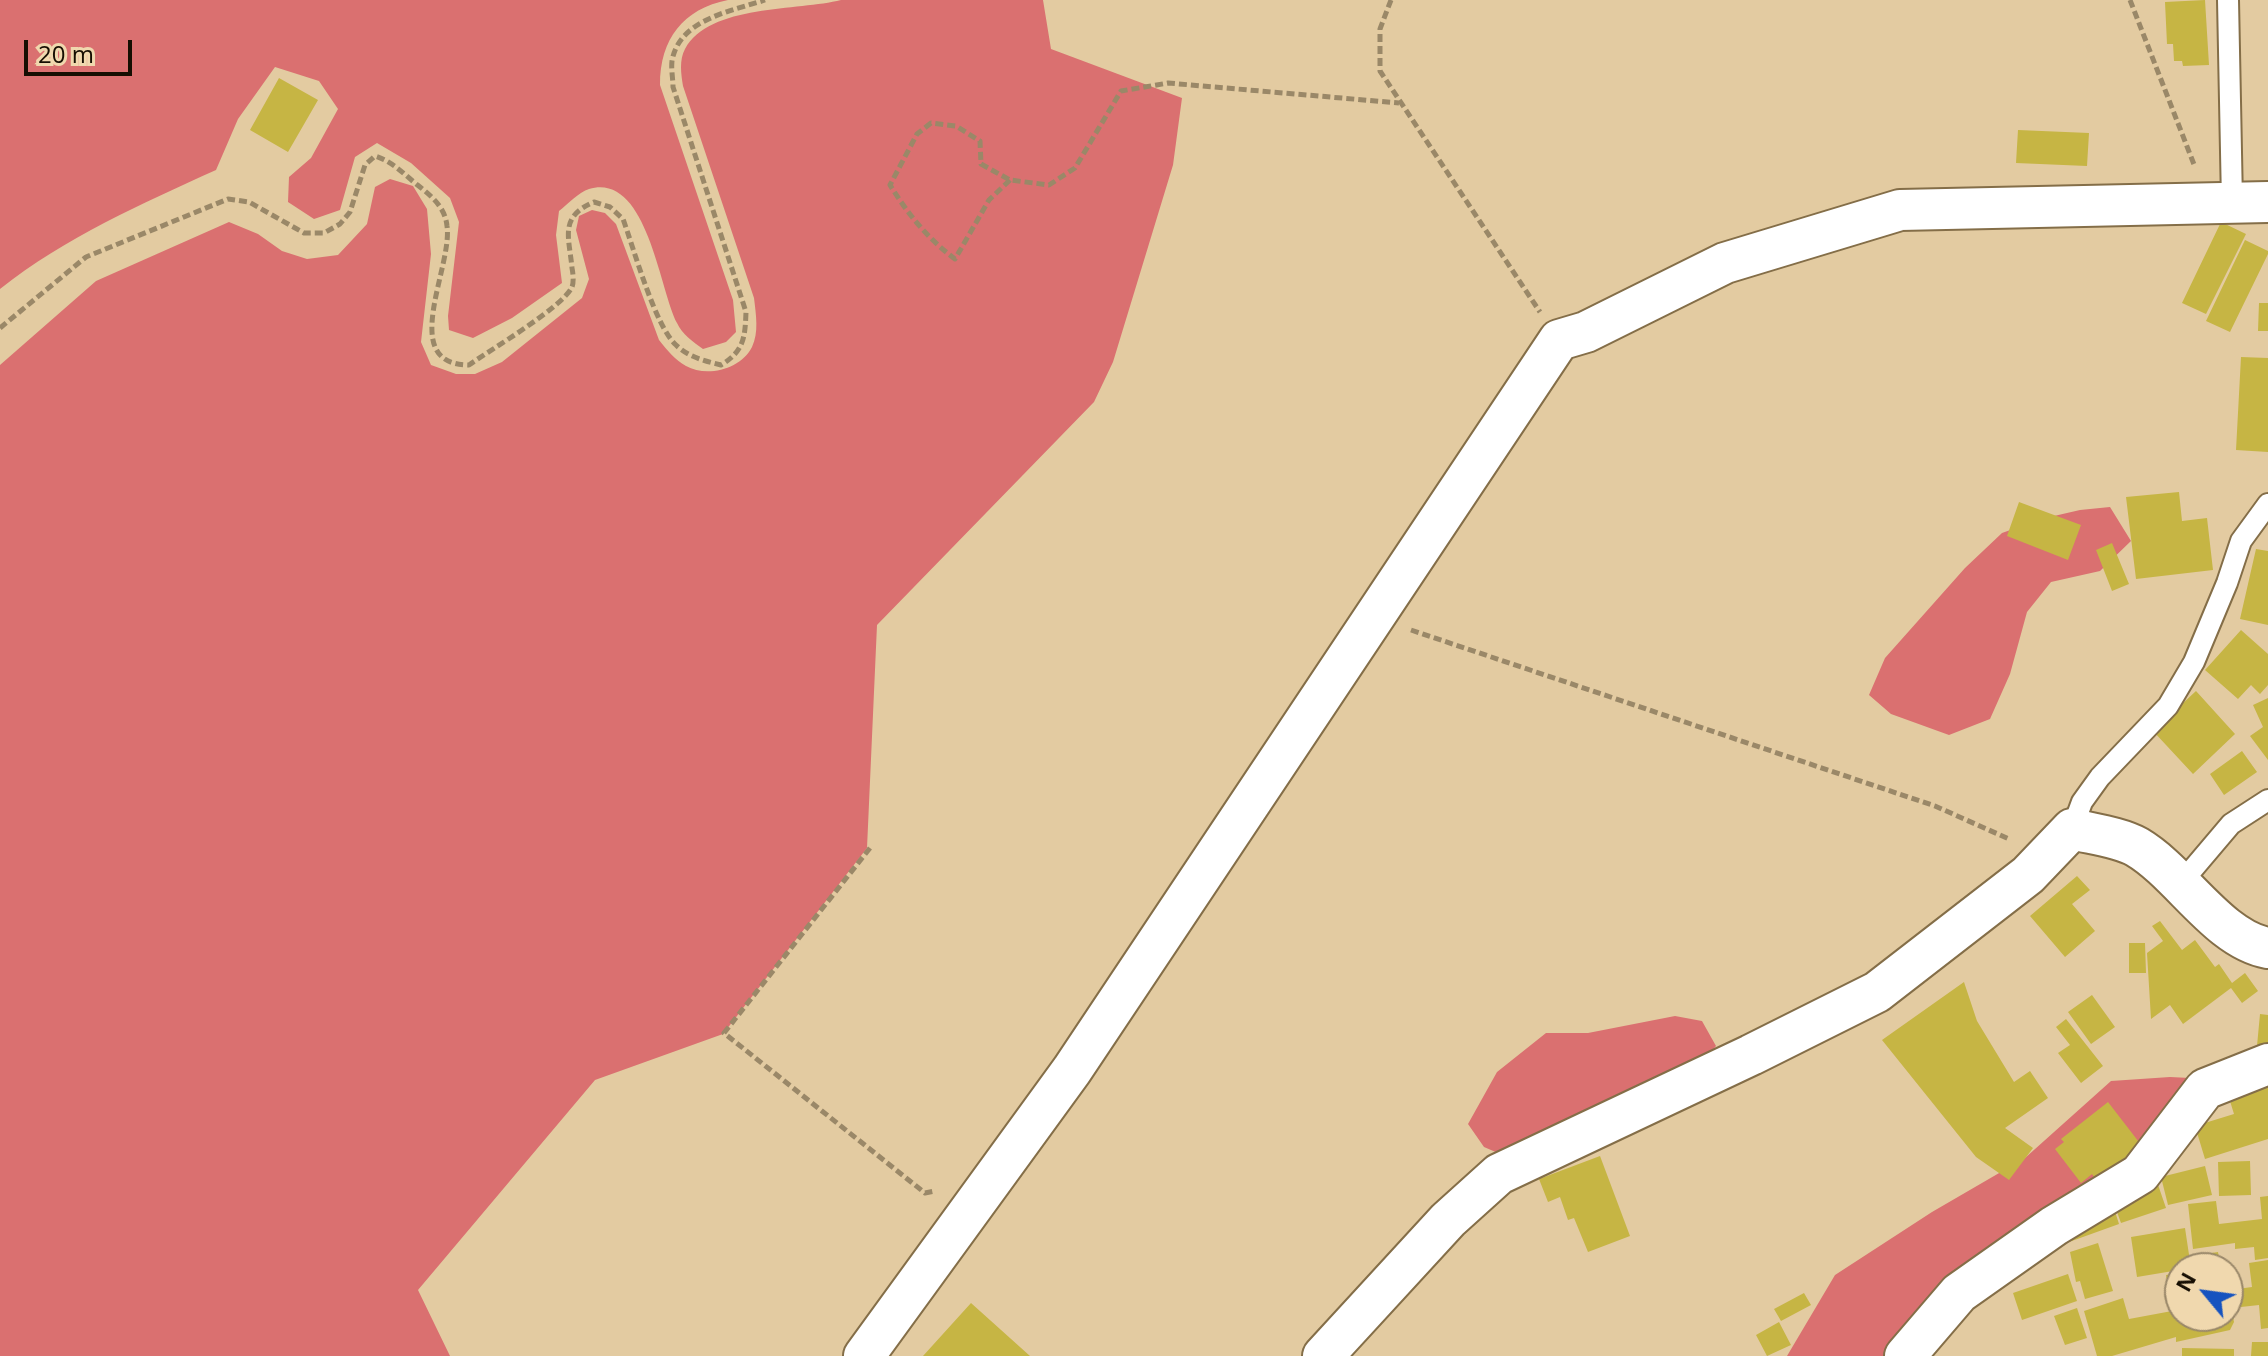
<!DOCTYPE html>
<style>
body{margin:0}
#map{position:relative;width:2268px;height:1356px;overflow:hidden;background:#e3cba1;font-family:"Open Sans",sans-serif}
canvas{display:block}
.north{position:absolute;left:2164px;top:1252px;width:80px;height:80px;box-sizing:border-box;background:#f0d8ae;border:2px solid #998769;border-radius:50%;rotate:299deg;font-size:22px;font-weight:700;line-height:32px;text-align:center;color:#160e02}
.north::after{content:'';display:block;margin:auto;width:28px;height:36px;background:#1653bf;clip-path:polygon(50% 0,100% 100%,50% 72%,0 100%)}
.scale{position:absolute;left:24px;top:40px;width:108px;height:36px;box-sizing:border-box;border:4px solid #160e02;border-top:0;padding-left:10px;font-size:24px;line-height:28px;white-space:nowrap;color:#160e02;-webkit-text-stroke:6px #f0d8ae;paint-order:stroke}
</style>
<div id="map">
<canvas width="2268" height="1356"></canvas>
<div class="north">N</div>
<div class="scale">20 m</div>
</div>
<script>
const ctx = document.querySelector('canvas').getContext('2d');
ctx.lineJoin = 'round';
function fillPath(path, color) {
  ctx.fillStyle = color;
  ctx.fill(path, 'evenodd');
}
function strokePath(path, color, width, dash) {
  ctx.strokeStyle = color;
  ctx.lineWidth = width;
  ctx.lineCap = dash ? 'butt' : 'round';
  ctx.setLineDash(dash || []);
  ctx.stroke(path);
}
const forest = new Path2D(`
 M 0,0 L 728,0 C 683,9 660,39 660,85 L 733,300 L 736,332 L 726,342 L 703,349 C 693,342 682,334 677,323 C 659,288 647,172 589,189 C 579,192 568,204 559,211 L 556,235 L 562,283 L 512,318 L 473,338 L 449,330 L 448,316 L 459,222 L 450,198 L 411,163 L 377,143 L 355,157 L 340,210 L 314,219 L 288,202 L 289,177 L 311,158 L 338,109 L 319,81 L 275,67 L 238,119 L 216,170 C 141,204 66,237 0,289 Z
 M 841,0 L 1043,0 L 1051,49 L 1182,98 L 1173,165 L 1113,362 L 1094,402 L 877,625 L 867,848 L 723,1034 L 595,1080 L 418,1290 L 450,1356 L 0,1356 L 0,365 L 96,281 L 229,222 L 258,234 L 282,251 L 307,259 L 338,255 L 367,224 L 375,187 L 390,179 L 413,186 L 427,209 L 431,254 L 421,342 L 431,365 L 456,374 L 475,374 L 502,362 L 582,298 L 589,279 L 576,230 L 579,216 L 592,210 L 605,213 L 616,224 L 659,340 C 667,350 675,360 686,366 C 707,378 741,369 752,347 C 759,332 756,315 754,298 L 683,86 C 681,74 679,60 685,49 C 709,4 799,11 841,0 Z
 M 2110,507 L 2131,541 L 2100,571 L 2051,582 L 2027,612 L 2010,674 L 1990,719 L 1949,735 L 1891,714 L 1869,695 L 1885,658 L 1965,568 L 2002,533 L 2041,519 L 2080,510 Z
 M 1675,1016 L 1702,1021 L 1716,1046 L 1687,1080 L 1505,1156 L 1484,1147 L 1468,1124 L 1497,1072 L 1546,1033 L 1588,1033 Z
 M 2170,1077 L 2190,1078 L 2139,1157 L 1915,1356 L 1787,1356 L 1835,1275 L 1932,1212 L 2025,1158 L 2111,1081 Z`);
const building = new Path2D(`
 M 2205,0 L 2209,65 L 2183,66 L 2182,61 L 2174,61 L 2173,44 L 2167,44 L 2165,2 Z
 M 279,78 L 318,100 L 288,152 L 250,130 Z
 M 2018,130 L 2089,133 L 2087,166 L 2016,163 Z
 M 2221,222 L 2246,234 L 2206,314 L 2182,303 Z
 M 2245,240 L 2268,251 L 2268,254 L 2230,332 L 2206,321 Z
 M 2259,303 L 2268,303 L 2268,331 L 2258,331 Z
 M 2241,357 L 2268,358 L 2268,452 L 2236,450 Z
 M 2179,492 L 2182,521 L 2207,518 L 2213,570 L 2136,579 L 2126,497 Z
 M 2019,502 L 2081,525 L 2068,560 L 2007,536 Z
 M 2112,543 L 2129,584 L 2112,591 L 2096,550 Z
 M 2256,549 L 2268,551 L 2268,625 L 2240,619 Z
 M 2241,630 L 2268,654 L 2268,685 L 2260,694 L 2251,685 L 2238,699 L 2205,670 Z
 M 2196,691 L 2235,734 L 2193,774 L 2153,731 Z
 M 2268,698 L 2268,760 L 2250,736 L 2263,727 L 2253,705 Z
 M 2242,751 L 2257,772 L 2224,795 L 2210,774 Z
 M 2077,876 L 2090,890 L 2072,904 L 2095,931 L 2065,957 L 2030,916 Z
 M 2160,921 L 2182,950 L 2195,940 L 2215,967 L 2219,964 L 2232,983 L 2245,973 L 2258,991 L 2242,1003 L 2231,988 L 2183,1024 L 2170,1005 L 2151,1019 L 2147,953 L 2163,941 L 2152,926 Z
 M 2129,943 L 2145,943 L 2146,973 L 2129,973 Z
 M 1964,982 L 1977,1021 L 2014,1082 L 2030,1071 L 2048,1098 L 2005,1128 L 2033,1148 L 2009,1180 L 1976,1157 L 1882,1040 Z
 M 2092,995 L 2115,1027 L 2091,1044 L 2068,1012 Z
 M 2260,1014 L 2268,1015 L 2268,1047 L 2257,1046 Z
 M 2066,1019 L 2103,1066 L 2081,1083 L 2058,1053 L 2070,1045 L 2056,1027 Z
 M 2268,1075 L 2268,1139 L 2205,1159 L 2195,1126 L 2234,1114 L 2226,1088 Z
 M 2108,1102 L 2142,1146 L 2097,1181 L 2092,1174 L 2081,1183 L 2055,1149 L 2064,1142 L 2061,1139 Z
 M 1600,1156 L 1630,1236 L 1588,1252 L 1574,1218 L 1568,1220 L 1560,1197 L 1548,1202 L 1539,1179 Z
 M 2250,1161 L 2251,1195 L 2219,1196 L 2218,1162 Z
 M 2205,1166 L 2212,1195 L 2168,1205 L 2161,1177 Z
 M 2156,1179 L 2166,1208 L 2121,1223 L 2112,1198 Z
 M 2268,1196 L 2268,1258 L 2255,1260 L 2254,1247 L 2235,1249 L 2235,1243 L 2193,1249 L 2188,1204 L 2216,1201 L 2219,1224 L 2262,1219 L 2260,1197 Z
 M 2111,1199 L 2119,1224 L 2069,1242 L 2063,1228 Z
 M 2185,1228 L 2191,1268 L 2137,1277 L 2131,1237 Z
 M 2098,1243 L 2113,1291 L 2085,1299 L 2080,1281 L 2076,1282 L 2070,1252 Z
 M 2218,1252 L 2220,1265 L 2194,1268 L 2193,1256 Z
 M 2268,1260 L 2268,1328 L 2261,1329 L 2259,1305 L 2232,1308 L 2230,1290 L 2252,1287 L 2249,1263 Z
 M 2180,1273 L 2180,1316 L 2228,1316 L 2229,1299 L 2234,1322 L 2230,1330 L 2176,1342 L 2176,1337 L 2112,1356 L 2097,1356 L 2084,1311 L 2123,1298 L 2129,1319 L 2172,1311 L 2166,1275 Z
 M 2068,1274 L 2077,1301 L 2022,1320 L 2013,1293 Z
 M 1804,1293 L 1811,1305 L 1781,1321 L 1774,1309 Z
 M 971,1303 L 1030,1356 L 923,1356 Z
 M 2077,1308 L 2087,1338 L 2065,1345 L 2054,1316 Z
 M 1779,1322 L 1791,1345 L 1767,1356 L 1756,1335 Z
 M 2252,1342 L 2268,1342 L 2268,1356 L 2251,1356 Z
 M 2182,1348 L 2234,1349 L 2234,1356 L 2182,1356 Z`);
const path = new Path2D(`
 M 1391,0 L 1380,29 L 1380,71 L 1540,312
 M 2130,0 L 2195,167
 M 1010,180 L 989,200 L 955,259 C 927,238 908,214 890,185 L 917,134 L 931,123 L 956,126 L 980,141 L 981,164 L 1010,180 L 1049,185 L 1075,168 L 1121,91 L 1168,83 L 1399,103
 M 0,328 L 86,257 L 228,199 L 249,202 L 304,233 L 324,233 L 340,224 L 350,212 L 365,165 L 375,156 C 391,161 402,172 415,183 C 430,195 445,206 447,226 C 453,267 397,365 469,365 C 490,350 563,307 572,287 C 574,282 573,273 572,268 C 569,236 559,217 594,202 L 610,207 L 623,219 C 634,249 655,326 676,345 C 688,357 705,361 721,365 C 744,351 745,338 746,312 L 673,87 C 673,79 671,69 672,61 C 679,19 732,11 765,0
 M 1411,630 L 1935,806 L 2009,839
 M 870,848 L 724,1033 L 925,1193 L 935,1191`);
const lane = new Path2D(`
 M 2228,0 L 2232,202
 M 2072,829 L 2082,802 L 2100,777 L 2168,706 L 2194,662 L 2227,583 L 2241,541 L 2268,504
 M 2181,883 L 2231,824 L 2268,800`);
const street = new Path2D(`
 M 864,1356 L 1072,1070 L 1559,340 L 1586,332 L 1725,263 L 1900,210 L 2268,202
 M 1323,1356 L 1448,1220 L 1499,1174 L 1751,1055 L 1877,992 L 2028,875 L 2072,829 C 2092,834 2119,837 2137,847 C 2181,873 2218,939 2268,948
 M 1905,1356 L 1959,1293 L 2054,1226 L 2140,1174 L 2205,1089 L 2268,1064`);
fillPath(forest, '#da7070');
fillPath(building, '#c6b544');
strokePath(lane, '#846e48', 24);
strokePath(street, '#846e48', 44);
strokePath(path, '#9a8868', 5, [8, 4]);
strokePath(lane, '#fff', 20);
strokePath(street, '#fff', 40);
</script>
